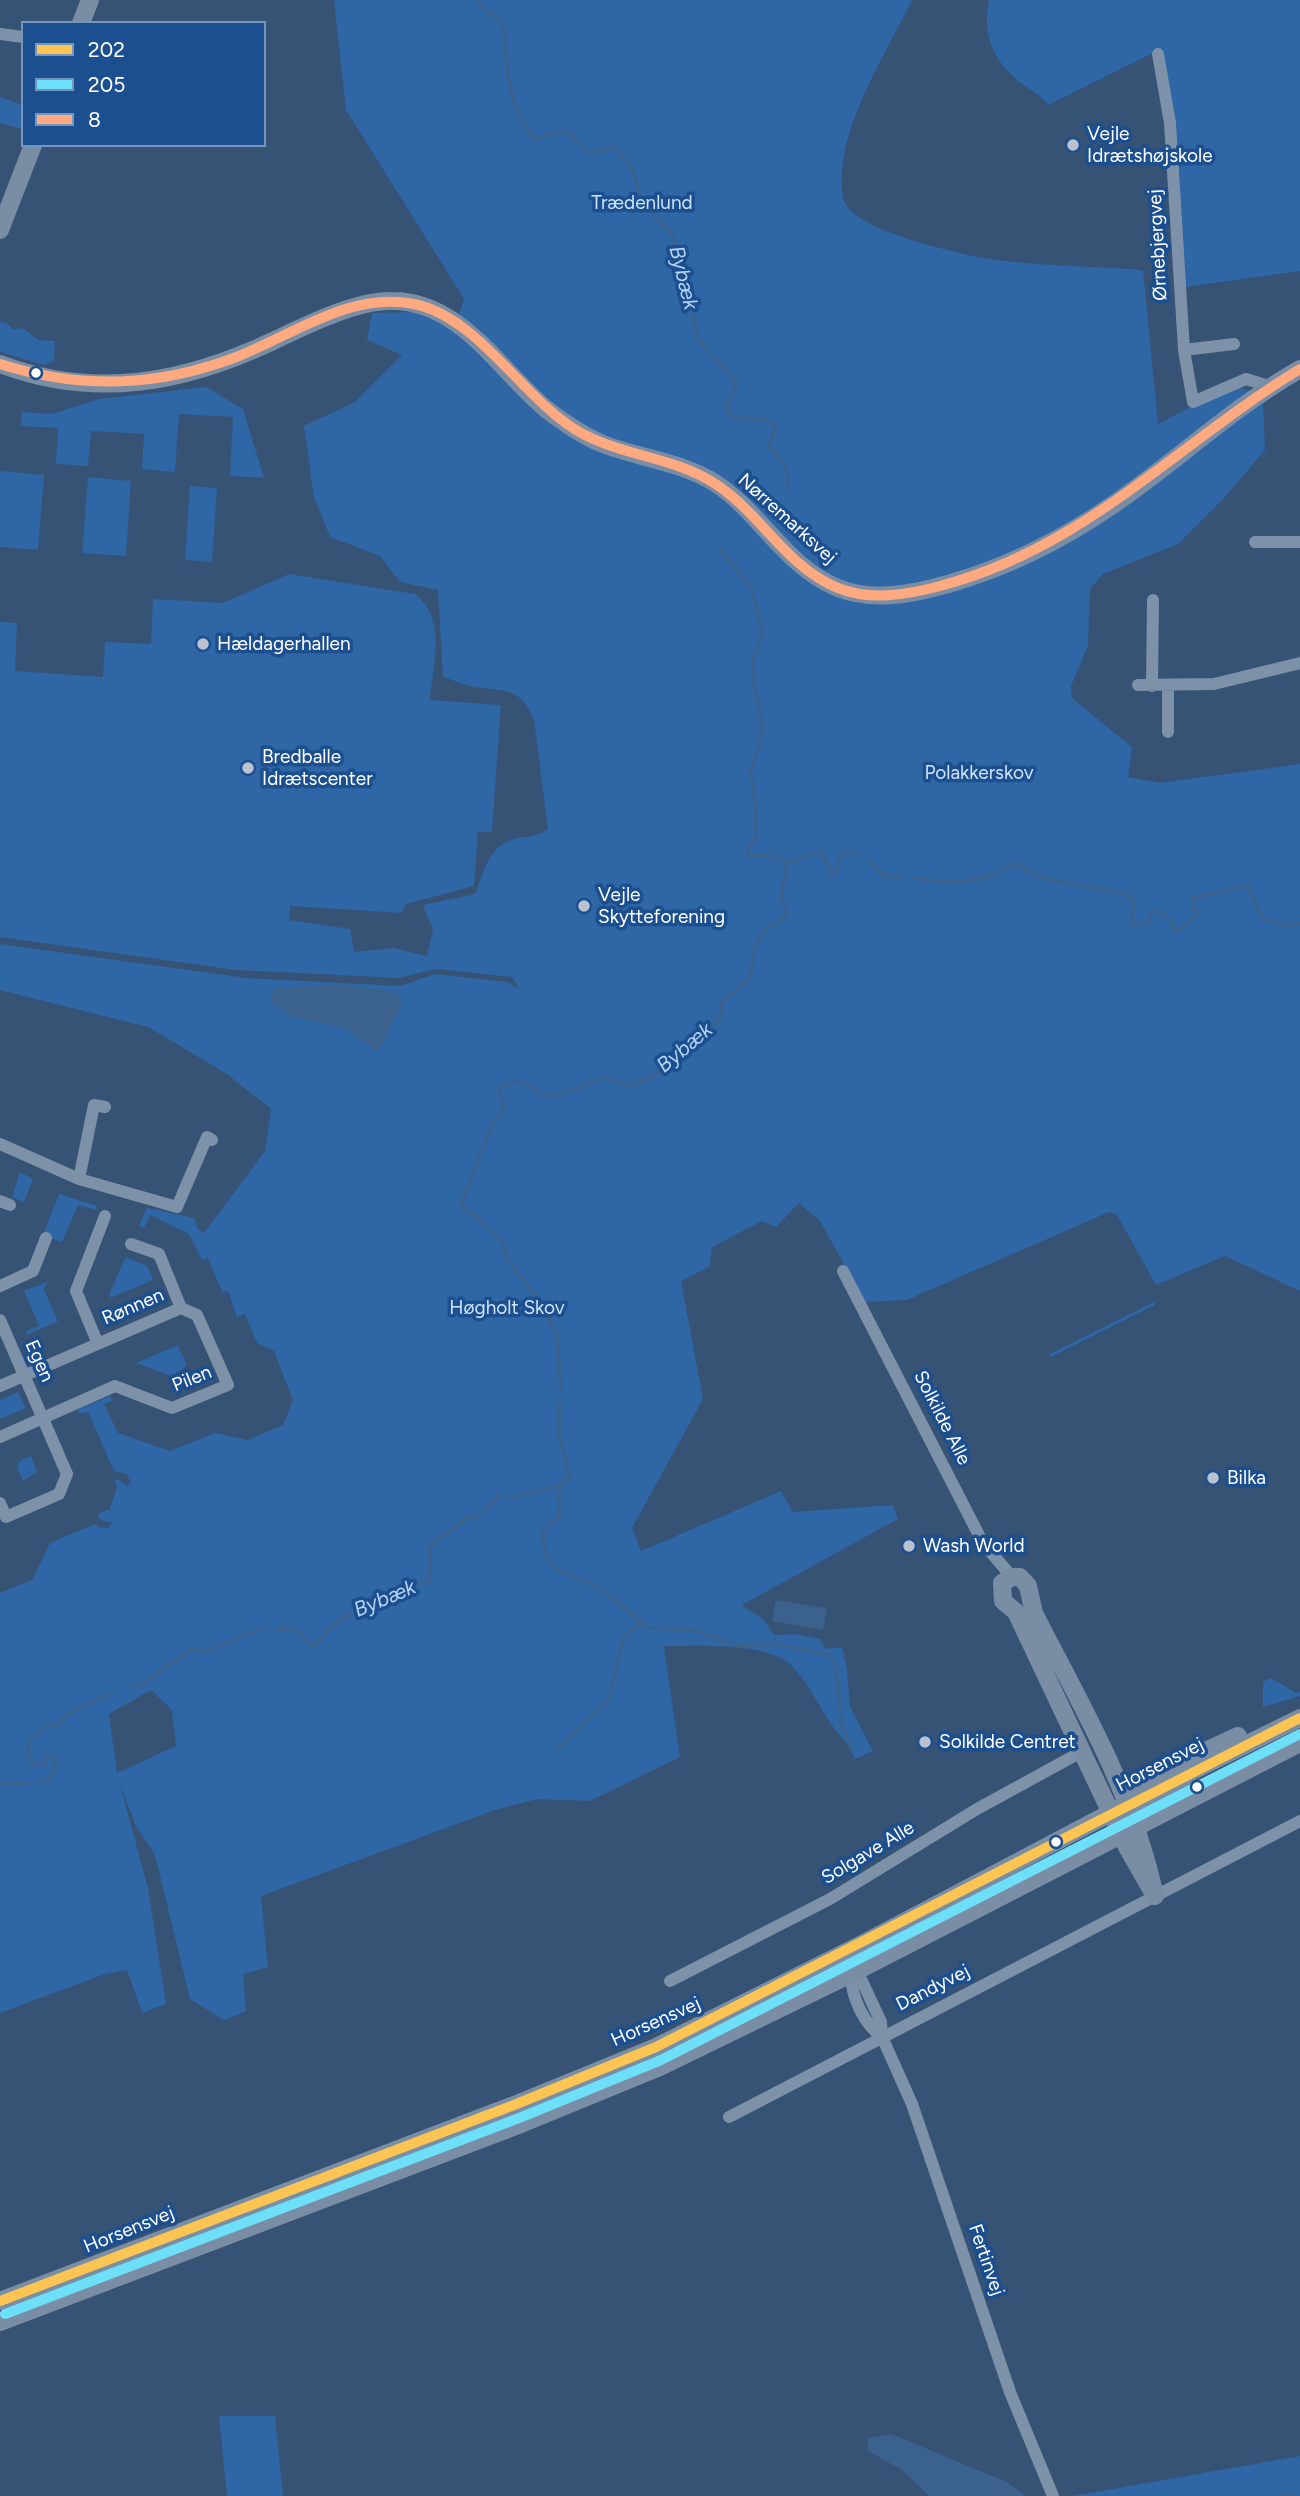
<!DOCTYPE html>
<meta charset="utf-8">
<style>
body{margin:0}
#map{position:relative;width:1300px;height:2496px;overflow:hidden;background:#365274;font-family:Figtree,sans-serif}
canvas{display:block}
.legend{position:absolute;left:21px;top:21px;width:245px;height:126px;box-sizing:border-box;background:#1b4f8f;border:2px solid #7695bc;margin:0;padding:9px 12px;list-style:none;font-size:21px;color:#fff}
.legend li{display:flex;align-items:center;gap:14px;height:35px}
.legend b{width:35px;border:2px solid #7695bc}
</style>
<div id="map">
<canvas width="1300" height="2496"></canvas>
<ul class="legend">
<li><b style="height:9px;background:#fcc553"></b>202</li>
<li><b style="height:9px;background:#6ddff8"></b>205</li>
<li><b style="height:9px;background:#ffa980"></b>8</li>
</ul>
</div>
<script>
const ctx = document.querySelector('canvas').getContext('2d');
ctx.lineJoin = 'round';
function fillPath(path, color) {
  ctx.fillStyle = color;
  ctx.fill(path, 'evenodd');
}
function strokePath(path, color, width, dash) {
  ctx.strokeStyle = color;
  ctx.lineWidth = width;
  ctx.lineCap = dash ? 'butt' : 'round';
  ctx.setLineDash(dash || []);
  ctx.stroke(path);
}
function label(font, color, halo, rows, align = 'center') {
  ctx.font = font + ' Figtree,sans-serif';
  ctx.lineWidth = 7;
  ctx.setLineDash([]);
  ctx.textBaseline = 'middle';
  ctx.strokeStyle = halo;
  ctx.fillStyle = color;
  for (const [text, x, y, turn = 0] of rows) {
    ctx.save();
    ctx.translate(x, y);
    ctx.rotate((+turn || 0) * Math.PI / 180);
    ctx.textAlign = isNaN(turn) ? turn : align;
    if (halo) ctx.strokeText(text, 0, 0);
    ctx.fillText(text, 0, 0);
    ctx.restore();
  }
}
const green = new Path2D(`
 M 334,0 L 912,0 C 885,56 833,134 843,197 C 848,229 949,251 979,257 C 1027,266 1092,266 1143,270 L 1158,424 L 1231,386 L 1252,391 L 1087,517 L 964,575 L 872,591 L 820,574 L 749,505 L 617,443 L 555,408 L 459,314 L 464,299 L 346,110 Z
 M 989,0 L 1300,0 L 1300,271 L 1185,287 L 1159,50 L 1048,105 C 1041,95 1031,91 1022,84 C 993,61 982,36 989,0 Z
 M 0,97 L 23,105 L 23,129 L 0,123 Z
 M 414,312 L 450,323 L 552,420 L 697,480 L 849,600 L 983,579 L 1263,399 L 1265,450 L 1223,499 L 1178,544 L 1103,574 L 1090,589 L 1088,646 L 1071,686 L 1072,698 L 1132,747 L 1128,777 L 1160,783 L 1300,764 L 1300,1291 L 1225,1256 L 1156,1285 L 1117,1215 L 1109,1212 L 907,1300 L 865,1302 L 820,1221 L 799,1203 L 776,1227 L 762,1221 L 712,1247 L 709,1267 L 681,1281 L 703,1399 L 632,1528 L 641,1551 L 781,1491 L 793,1512 L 893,1505 L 898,1519 L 742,1605 L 765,1621 L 774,1635 L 796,1634 L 820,1639 L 825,1649 L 842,1647 L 847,1669 L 850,1707 L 873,1751 L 855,1759 C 849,1746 843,1739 834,1728 C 819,1708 810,1684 791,1665 C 768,1642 695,1646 664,1646 L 680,1757 L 590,1801 L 537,1799 L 495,1810 L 261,1896 L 268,1967 L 243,1974 L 246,2011 L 224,2020 L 190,1999 L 155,1855 L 136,1826 L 120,1785 L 148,1888 L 166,2004 L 142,2013 L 127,1970 L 105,1974 L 0,2013 L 0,1593 L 32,1580 L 50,1543 L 95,1524 L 100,1528 L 109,1528 L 112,1523 L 100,1520 L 98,1514 L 110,1509 L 117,1487 L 114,1480 L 118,1479 L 127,1486 L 131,1482 L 126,1474 L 114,1471 L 88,1412 L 79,1414 L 77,1410 L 110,1396 L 112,1401 L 104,1404 L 118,1433 L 170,1451 L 215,1433 L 247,1440 L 283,1425 L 293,1400 L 274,1351 L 257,1343 L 245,1314 L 237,1317 L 228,1291 L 222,1292 L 208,1258 L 202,1260 L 189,1234 L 150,1215 L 144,1228 L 139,1226 L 147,1208 L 194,1218 L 197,1228 L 204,1233 L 265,1151 L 271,1109 L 227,1074 L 148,1027 L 0,990 L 0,944 L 246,978 L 400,986 L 435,974 L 507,982 L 519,989 L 512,977 L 436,969 L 399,978 L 236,970 L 0,937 L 0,622 L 17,623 L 15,671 L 103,677 L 105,642 L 151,644 L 153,599 L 223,603 L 289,574 L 415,594 C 447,618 433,664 430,700 L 501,705 L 492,832 L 478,832 L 474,886 L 406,904 L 401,913 L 290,906 L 289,920 L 350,929 L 354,952 L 394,948 L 427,956 L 433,930 L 423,905 L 475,894 C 483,874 488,848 511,840 C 527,835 533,839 548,829 L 534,720 C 520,686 506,692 475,687 C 464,685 453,680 443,677 L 438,590 L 400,582 L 380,556 L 330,537 L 314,497 L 304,426 L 355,402 L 402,355 L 367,340 L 372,313 ZM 151,1690 L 172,1710 L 176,1746 L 117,1773 L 109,1714 Z
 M 0,322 L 7,323 L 13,329 L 23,328 L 38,340 L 55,341 L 54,361 L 45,365 L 0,352 Z
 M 206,387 L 243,409 L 264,478 L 230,476 L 233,417 L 179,414 L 175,472 L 142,469 L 144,434 L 91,431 L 88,466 L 56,464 L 58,428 L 21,426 L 22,412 L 52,414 L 99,399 Z
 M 0,471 L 44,475 L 38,550 L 0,547 Z
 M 88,477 L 131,481 L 126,556 L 82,553 Z
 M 190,486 L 217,488 L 212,562 L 185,560 Z
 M 20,1172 L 33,1179 L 24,1202 L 12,1197 Z
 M 59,1194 L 97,1206 L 96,1210 L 78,1205 L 62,1242 L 43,1235 Z
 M 126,1257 L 147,1266 L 153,1280 L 111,1298 L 109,1294 Z
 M 47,1282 L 44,1290 L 58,1321 L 27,1335 L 25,1331 L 39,1326 L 24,1291 Z
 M 1154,1302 L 1155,1305 L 1051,1357 L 1050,1354 Z
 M 178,1345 L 187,1366 L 171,1376 L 136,1363 Z
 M 18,1392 L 26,1408 L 0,1419 L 0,1400 Z
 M 31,1456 L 37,1472 L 23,1481 L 17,1467 L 20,1461 Z
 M 1271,1678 L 1296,1693 L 1300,1691 L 1300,1696 L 1263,1707 L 1263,1682 Z
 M 219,2416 L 275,2416 L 283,2496 L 227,2496 Z
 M 1300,2456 L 1300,2496 L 1073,2496 Z`);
const water = new Path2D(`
 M 344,985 L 389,991 L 399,995 L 402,1004 L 378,1052 L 345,1028 L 290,1016 L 271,1002 L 272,992 L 277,988 Z
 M 776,1600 L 827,1608 L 823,1630 L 772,1621 Z
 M 891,2434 L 1007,2482 L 1026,2496 L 929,2496 L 902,2470 L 868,2451 L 868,2438 Z`);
const stream = new Path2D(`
 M 477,0 C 484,12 499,15 504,27 C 507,67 507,109 536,140 L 551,133 L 568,132 L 588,153 L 615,147 L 633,170 L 641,201 L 674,237 L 699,341 L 735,380 L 736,388 L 726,408 L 734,417 L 769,420 L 775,427 L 769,447 C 782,460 790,469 788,488
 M 868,859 L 883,875 L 901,878
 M 787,863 L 821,851 L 832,874 L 836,871 L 842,853 L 851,851 L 858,854
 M 914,878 C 950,884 983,885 1014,863 L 1041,878 L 1127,894 L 1134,902 L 1132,921 L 1134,925 L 1148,922 L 1152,911 L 1157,910 L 1172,922 L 1174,930 L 1180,930 L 1198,915 L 1193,907 L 1193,898 L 1248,886 L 1262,918 L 1285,926 L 1300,923
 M 561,1390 L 557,1334 L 537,1298 L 507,1258 L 502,1241 L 472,1212 L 465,1212 L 461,1204 L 494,1120 L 504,1110 L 499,1088 C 516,1078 527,1080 539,1094 L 560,1095 L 605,1077 L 629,1086 L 650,1078 L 668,1064 L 701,1029 L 711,1028 L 720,1018 L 722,1002 L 750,978 C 754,959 752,938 769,927 C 777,922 782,922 787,914 L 781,896 L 787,863 L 782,857 L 748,855 L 748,848 L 756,839 C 757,823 755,787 750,771 C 759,752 764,733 760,711 C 754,680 745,666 763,636 L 752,589 L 720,548
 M 559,1485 L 559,1516 L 543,1531 C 543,1579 565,1568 597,1587 C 615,1598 632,1615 649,1628 L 694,1630 L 736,1646 L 778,1644 L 830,1655 L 836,1670 L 842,1727 L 852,1750
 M 510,1498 C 527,1491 561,1491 570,1476 L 559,1433 L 560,1402
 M 276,1630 L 293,1628 L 312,1645 L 319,1643 L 329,1628 L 348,1615 L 364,1613 L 383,1597 L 394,1597 L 411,1585 L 430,1582 L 430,1545 L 468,1518 L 482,1515 L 497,1497 L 502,1497
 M 132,1687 L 144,1683 L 192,1649 L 204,1652 L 263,1628
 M 558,1749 L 609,1699 L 623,1638 L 641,1622
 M 38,1783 L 49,1779 L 56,1767 L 53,1756 L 48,1755 L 45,1763 L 34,1766 L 28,1755 L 29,1739 L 42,1732 L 45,1724 L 56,1725 L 71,1712 L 112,1693
 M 0,1784 L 28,1784
 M 1280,2496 L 1297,2496`);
const street = new Path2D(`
 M 0,34 L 23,37
 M 1158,54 L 1170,123 L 1184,350 L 1193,402 L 1246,379 L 1269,386
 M 1184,350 L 1234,344
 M 1255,542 L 1300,542
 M 1138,685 L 1214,684 L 1300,663
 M 1152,686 L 1153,600
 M 1168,732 L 1168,686
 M 0,1144 L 79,1179 L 177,1207 L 207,1137 L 212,1140
 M 79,1179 L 94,1105 L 105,1107
 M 0,1201 L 10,1205
 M 131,1244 L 159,1254 L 181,1308
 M 843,1271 L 983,1543 L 1012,1577
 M 0,1286 L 33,1271 L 46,1238
 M 0,1320 L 67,1474 L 59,1494 L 6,1517 L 0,1503
 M 98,1344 L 76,1291 L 105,1216
 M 0,1386 L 181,1308
 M 0,1437 L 115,1386 L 172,1408 L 228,1385 L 197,1315 L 181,1308
 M 670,1981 L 830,1899 L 977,1809 L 1083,1751
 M 882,2037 C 864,2024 851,1997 851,1974 L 862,1981 L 881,2022 L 882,2037 L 912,2104 L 1010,2392 L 1053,2496
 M 729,2117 L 1300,1821`);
const secondary = new Path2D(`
 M 81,23 L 90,0
 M 0,230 L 33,145
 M 0,364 C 94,400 184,383 273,341 C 305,326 356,300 392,301 C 461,301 499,370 546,409 C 563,422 583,436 603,444 C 639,458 682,462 715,483 C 761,513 786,567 838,588 C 873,602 913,594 948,584 C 1008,567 1062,540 1114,504 C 1178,460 1233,407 1300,369
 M 1012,1577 L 1020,1577 L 1028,1586 L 1034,1613 C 1083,1709 1132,1790 1155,1896 L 1127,1847 L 1016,1612 L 1003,1601 L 1002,1583 Z
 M 1124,1789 L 1238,1736
 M 1133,1816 L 1185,1787
 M 0,2301 L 514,2105 L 656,2047 L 862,1944 L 1152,1791 L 1300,1718
 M 0,2322 L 521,2124 L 660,2067 L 851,1974 L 1300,1743`);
const bus1 = new Path2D(`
 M 0,2301 L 514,2105 L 656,2047 L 1300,1718`);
const bus2 = new Path2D(`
 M 5,2314 L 519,2118 L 661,2060 L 1300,1734`);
const bus3 = new Path2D(`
 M 0,364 C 82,390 159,387 239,356 C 294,334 352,291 414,304 C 478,317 521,396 576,430 C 619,456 672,456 714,483 C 760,512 786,567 838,588 C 870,601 907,595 940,586 C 1087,547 1175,445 1300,369`);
const markers = [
 [1073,145,7,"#b9c2ce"],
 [36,373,6,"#fff"],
 [203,644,7,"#b9c2ce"],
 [248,768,7,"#b9c2ce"],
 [584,906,7,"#b9c2ce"],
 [1213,1478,7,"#b9c2ce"],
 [909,1546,7,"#b9c2ce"],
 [925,1742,7,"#b9c2ce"],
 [1197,1787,6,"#fff"],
 [1056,1842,6,"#fff"]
];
const poiNames = [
 ["Vejle",1087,134],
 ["Idrætshøjskole",1087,156],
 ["Hældagerhallen",217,644],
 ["Bredballe",262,757],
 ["Idrætscenter",262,779],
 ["Vejle",598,895],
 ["Skytteforening",598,917],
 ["Bilka",1227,1478],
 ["Wash World",923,1546],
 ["Solkilde Centret",939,1742]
];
const parkNames = [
 ["Trædenlund",642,203],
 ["Polakkerskov",979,773],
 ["Høgholt Skov",507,1308]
];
const streetNames = [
 ["Ørnebjergvej",1158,245,-93],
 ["Nørremarksvej",787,519,42],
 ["Rønnen",133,1307,-23],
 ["Egen",39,1361,66],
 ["Pilen",192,1379,-22],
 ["Solkilde Alle",942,1418,63],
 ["Horsensvej",1160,1765,-27],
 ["Solgave Alle",868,1853,-31],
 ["Dandyvej",933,1988,-27],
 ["Horsensvej",656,2022,-24],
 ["Horsensvej",129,2230,-22],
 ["Fertinvej",986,2260,71]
];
const waterNames = [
 ["Bybæk",683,278,76],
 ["Bybæk",685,1048,-40],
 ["Bybæk",385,1599,-23]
];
fillPath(green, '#2f66a5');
fillPath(water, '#3b618d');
strokePath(stream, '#3b618d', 3.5);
strokePath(street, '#7d92a8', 12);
strokePath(secondary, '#798da4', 18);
strokePath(bus1, '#fcc553', 10);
strokePath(bus2, '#6ddff8', 10);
strokePath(bus3, '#ffa980', 10);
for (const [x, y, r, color] of markers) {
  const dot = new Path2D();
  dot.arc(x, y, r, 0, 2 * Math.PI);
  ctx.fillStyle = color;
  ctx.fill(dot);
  strokePath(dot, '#1b4f8f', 2.5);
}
label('19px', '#fff', '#1b4f8f', poiNames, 'left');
label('19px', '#cfe3fa', '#1b4f8f', parkNames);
label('19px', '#fff', '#1b4f8f', streetNames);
label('italic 21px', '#b5d3f5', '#1b4f8f', waterNames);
</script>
